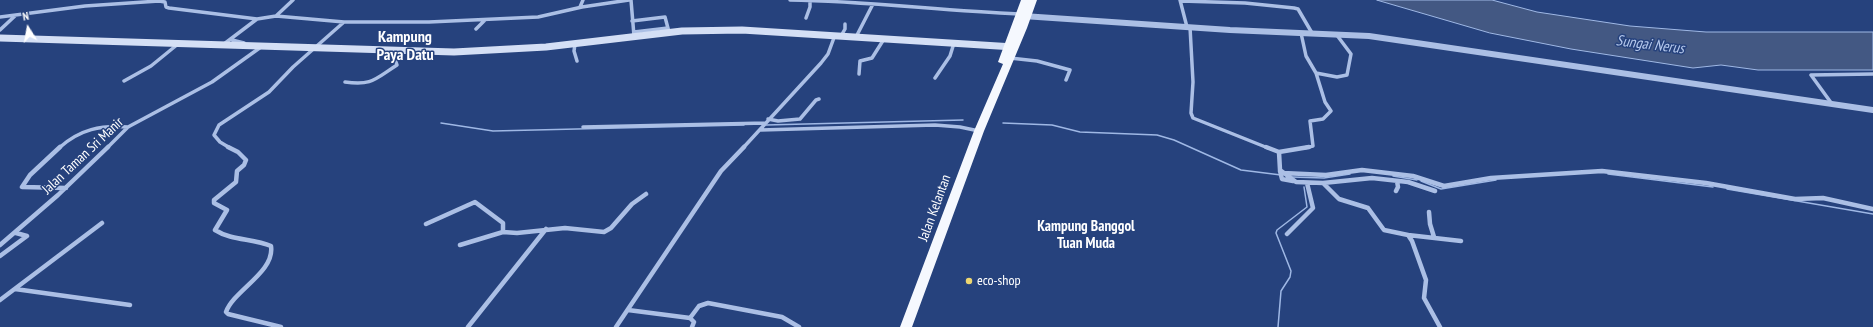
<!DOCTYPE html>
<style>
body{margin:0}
#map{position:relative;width:1873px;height:327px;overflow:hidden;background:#26427d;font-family:"PT Sans Narrow",sans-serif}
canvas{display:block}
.north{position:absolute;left:8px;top:8px;width:40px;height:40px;-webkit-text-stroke:3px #26427d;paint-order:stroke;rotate:349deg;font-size:11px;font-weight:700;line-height:16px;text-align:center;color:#fff}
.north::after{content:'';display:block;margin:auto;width:14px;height:18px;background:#fff;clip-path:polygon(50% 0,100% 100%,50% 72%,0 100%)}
</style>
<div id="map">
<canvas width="1873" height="327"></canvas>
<div class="north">N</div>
</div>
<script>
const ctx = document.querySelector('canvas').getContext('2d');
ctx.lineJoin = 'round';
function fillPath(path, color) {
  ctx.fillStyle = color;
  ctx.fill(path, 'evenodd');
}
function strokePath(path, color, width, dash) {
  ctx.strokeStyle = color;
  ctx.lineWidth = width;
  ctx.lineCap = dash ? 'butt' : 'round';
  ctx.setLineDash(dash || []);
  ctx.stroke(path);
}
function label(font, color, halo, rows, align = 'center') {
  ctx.font = font + ' "PT Sans Narrow",sans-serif';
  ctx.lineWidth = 3;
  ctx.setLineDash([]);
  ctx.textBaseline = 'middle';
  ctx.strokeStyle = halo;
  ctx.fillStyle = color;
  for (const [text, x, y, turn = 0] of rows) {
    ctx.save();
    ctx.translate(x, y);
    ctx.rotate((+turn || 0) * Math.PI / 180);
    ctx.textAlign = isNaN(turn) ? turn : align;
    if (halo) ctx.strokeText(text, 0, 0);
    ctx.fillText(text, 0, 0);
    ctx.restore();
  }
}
const water = new Path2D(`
 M 1377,0 L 1492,0 L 1537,12 L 1630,26 L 1706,32 L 1873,32 L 1873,70 L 1758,70 L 1721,65 L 1693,68 L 1571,49 L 1490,33 Z`);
const stream = new Path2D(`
 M 441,123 L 493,131 L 744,125
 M 1003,123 L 1052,125 L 1080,132 L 1157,135 L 1174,140 L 1241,170 L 1281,175
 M 766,125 L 963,120
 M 1608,174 L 1713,187
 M 1393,176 L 1417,180
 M 1292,177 L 1324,178 L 1350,174
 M 1421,181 L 1441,189 L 1496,180
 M 1727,189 L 1873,214
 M 1278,327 L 1281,291 L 1290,277 L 1291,271 L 1276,233 L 1277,230 L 1307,207 L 1304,187`);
const minorFar1 = new Path2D(`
 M 631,0 L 634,36
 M 790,0 C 867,1 942,11 1019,14
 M 1180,0 L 1187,27
 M 1181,1 L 1245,3 L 1294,8 L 1298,9 L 1312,33
 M 580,7 L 583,0
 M 276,16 L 293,0
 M 0,17 L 85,6 L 159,1 L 165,2 L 166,7 L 169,8 L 257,19 L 276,16 L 344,22 L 429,22 L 538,17 L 582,7 L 629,0
 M 806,18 L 810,7 L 810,1
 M 632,21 L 665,17 L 669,32
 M 1190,27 L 1193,82 L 1191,113 L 1193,118 L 1268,148
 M 476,29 L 485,20
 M 0,30 L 16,15
 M 634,32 L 668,28
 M 1301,33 L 1306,56 L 1316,73 L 1325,102 L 1331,111 L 1323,119 L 1310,121 L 1313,146 L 1304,148
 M 841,36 L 845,29 L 845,24
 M 856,37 L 873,4
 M 232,38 L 232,40 L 244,43
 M 224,44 L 257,19
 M 575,44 L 574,51 L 577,61
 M 1010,58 L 1037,61 L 1070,70 L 1066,80
 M 1316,73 L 1337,77 L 1347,75 L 1351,54 L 1336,34
 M 859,74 L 860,61 L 872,58 L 884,39
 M 935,78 L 950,56 L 954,43
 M 124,81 L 151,66 L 178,44
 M 345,82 C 372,86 375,79 397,65 L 395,59 L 398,50
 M 1832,104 L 1811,75 L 1873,74
 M 768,119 L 778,121 L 800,119 L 816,100 L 819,99
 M 583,127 L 766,123
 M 761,130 L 935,125 L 960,127 L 979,131
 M 59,148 C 80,129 101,125 128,127
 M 107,148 L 128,127 L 212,82 L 261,47
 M 230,148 L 220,142 L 214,135 L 219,125 L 269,92 L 293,67 L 344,22
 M 743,148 L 821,63 L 828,54 L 835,35`);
const minor = new Path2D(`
 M 60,147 L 30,175 L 22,187 L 66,188
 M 228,147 L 238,152 L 246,160 L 244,165 L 237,171 L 236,182 L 214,200 L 214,203 L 227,210 L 215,230 C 232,241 253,238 271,246 C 275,272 234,290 226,312 L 228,314 L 281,327
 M 1266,147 L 1279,152 L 1280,170 L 1296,182 L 1323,183 L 1339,199 L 1368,208 L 1384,230 L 1408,235 L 1412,241 L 1426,280 L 1424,298 L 1440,327
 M 1279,152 L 1309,147
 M 1280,171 L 1282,179 L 1293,181
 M 1283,173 L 1326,175 L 1362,170 L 1413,176 L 1444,186 L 1491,178 L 1602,171 L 1706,183 L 1795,199 L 1823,198 L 1873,209
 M 1323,183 L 1372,178 L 1408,182 L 1435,191
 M 1396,191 L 1398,187 L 1397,181
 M 1429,212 L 1430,224 L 1434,237
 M 426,224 L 475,202 L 503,223 L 503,232
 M 1287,234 L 1313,208 L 1307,183
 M 1408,235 L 1461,241
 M 0,245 L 58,195 L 108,147
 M 460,245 L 503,232 L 517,233 L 565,228 L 604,232 L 611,228 L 632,204 L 646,194
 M 0,256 L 27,236 L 16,233
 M 15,289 L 130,305
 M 0,300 L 102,223
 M 628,310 L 690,318 L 694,322 L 692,327
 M 690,318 L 699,306 L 708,303 L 782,317 L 799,327
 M 468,327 L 546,229
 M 616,327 L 721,171 L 744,147`);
const tertiary = new Path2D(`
 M 1023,16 L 1230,30 L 1369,36 L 1873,110`);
const secondary = new Path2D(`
 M 0,38 L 454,52 L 546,47 L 682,31 L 742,30 L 1014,47`);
const trunk = new Path2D(`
 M 1021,0 L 1037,0 L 1027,28 L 984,131 L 912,327 L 900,327 L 974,131 L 1003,64 L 998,62 Z`);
const markers = [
 [969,281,4,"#eed770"]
];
const streetNames = [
 ["Jalan Taman Sri Manir",83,156,-43],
 ["Jalan Kelantan",935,208,-70]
];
const poiNames = [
 ["eco-shop",977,281]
];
const waterNames = [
 ["Sungai Nerus",1650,45,7]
];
const neighbourhoodNames = [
 ["Kampung Banggol",1086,227],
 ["Tuan Muda",1086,244]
];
const quarterNames = [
 ["Kampung",405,37],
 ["Paya Datu",405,55]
];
fillPath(water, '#435883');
strokePath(water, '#9fb8e5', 1);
strokePath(stream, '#9fb8e5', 1.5);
strokePath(minorFar1, '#abbfe5', 3.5);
strokePath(minor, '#abbfe5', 4.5);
strokePath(tertiary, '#abbfe5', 6);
strokePath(secondary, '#d4dff5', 7);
fillPath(trunk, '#f5f8fe');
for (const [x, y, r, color] of markers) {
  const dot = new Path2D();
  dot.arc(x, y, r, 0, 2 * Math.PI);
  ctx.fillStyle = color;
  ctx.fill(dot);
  strokePath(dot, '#26427d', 1.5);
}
label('14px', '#fff', '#26427d', streetNames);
label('14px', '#fff', '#26427d', poiNames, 'left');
label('italic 15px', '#b6c9ed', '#26427d', waterNames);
label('bold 15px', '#fff', '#26427d', neighbourhoodNames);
label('bold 16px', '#fff', '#26427d', quarterNames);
</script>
